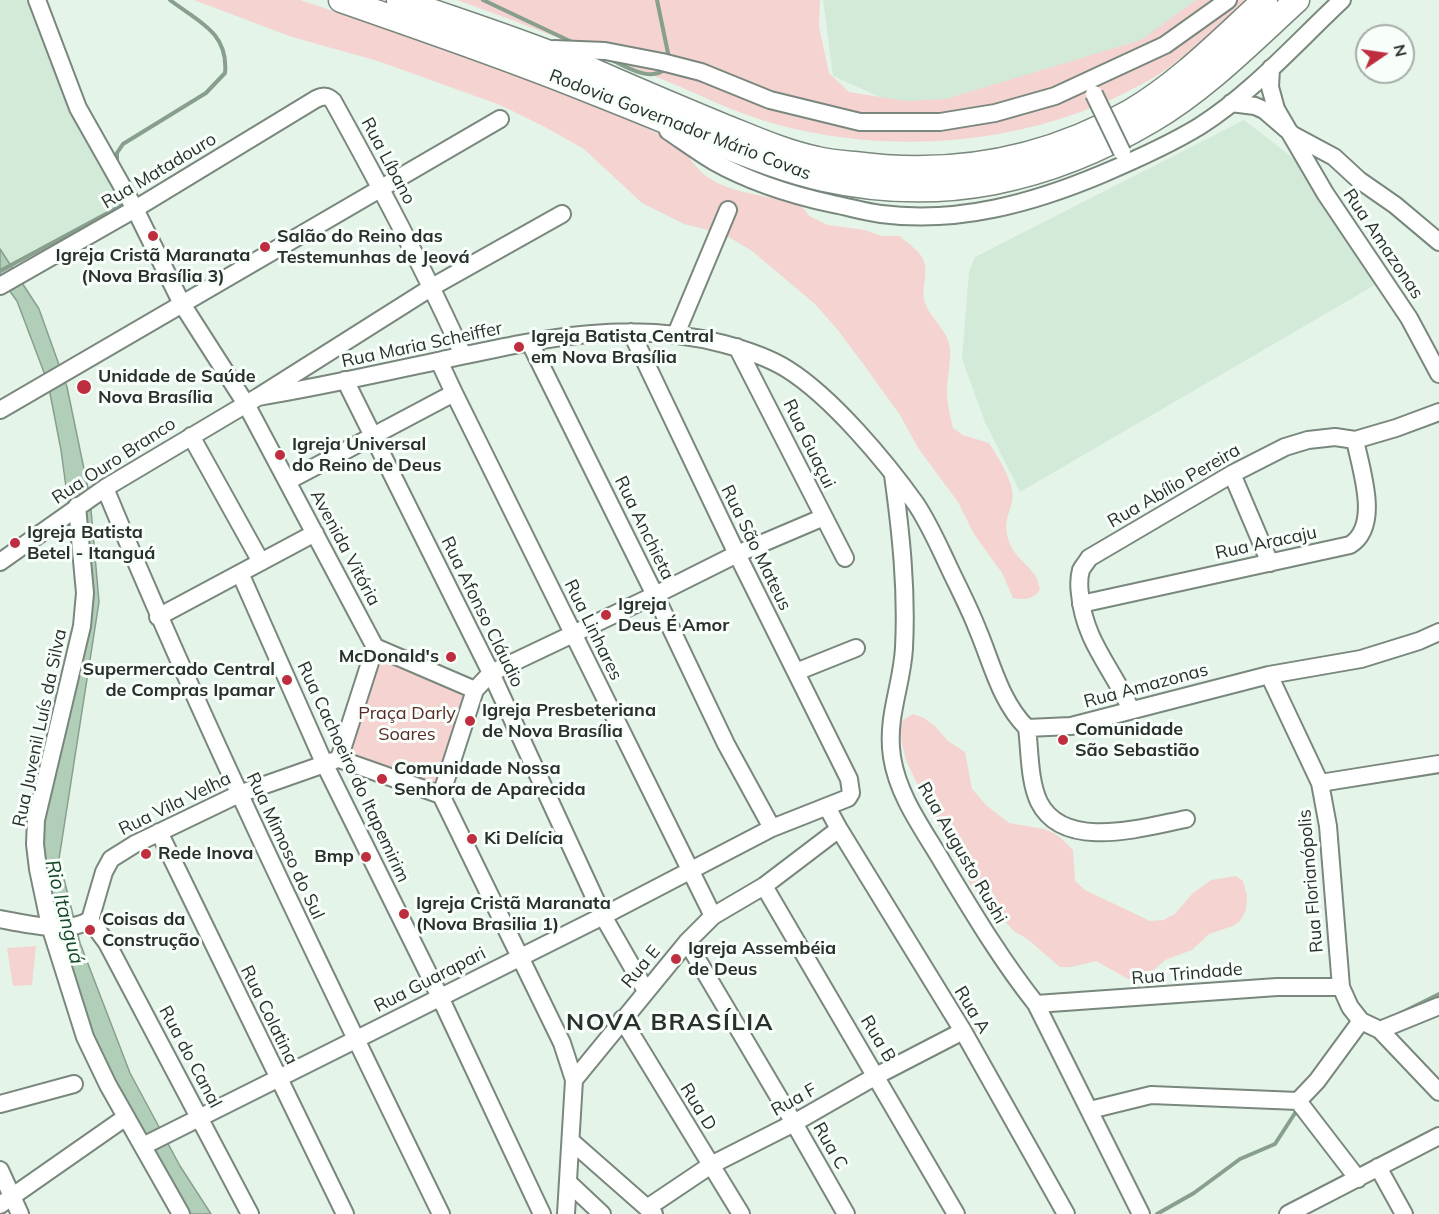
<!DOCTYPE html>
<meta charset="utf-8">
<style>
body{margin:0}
#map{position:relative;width:1439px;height:1214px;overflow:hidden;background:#e5f4e9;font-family:Mulish,sans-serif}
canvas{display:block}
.north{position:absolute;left:1355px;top:24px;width:60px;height:60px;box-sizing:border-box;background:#f8fffa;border:2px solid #a6aca8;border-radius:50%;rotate:77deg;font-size:16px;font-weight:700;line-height:24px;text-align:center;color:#2a302c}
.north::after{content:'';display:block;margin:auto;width:21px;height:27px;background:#be2e3e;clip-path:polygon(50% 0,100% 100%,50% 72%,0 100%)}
</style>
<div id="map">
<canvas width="1439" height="1214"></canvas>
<div class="north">N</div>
</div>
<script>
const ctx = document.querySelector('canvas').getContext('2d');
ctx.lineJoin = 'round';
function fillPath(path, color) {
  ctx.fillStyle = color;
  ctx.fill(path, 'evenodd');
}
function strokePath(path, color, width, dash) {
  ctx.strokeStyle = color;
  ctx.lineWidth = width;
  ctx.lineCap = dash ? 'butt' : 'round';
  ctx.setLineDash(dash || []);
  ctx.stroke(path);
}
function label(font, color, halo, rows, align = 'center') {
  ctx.font = font + ' Mulish,sans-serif';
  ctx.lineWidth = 6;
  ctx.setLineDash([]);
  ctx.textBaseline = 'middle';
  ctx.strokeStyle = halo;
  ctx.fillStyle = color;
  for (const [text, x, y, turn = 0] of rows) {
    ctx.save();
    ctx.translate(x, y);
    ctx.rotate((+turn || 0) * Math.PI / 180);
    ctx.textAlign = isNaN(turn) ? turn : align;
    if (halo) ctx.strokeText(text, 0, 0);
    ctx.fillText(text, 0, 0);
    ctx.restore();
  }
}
const built = new Path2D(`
 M 0,0 L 26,0 L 127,210 L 4,282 L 0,275 Z
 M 823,0 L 1210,0 L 1081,80 L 911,111 L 833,76 Z
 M 1244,120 L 1297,161 L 1375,285 L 1020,492 L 985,422 L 962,359 L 969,272 L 975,257 Z`);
const green = new Path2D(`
 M 194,0 L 300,0 L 493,64 L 640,125 C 654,132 670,138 681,149 C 692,159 699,174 714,181 C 740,195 772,196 800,204 L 809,216 L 828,225 L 865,230 L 882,236 L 900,236 C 907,243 919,250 923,259 C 930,273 919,290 926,305 C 932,320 949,332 950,349 C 951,363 947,377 947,391 C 947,403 950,415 953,428 L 963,435 L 989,443 C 998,457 1008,473 1012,489 C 1016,510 999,517 1010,544 C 1015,557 1029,565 1036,577 C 1038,580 1039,586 1040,590 C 1032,600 1025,600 1013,598 L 1002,573 L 974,534 L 958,502 L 918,448 L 900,415 L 861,361 L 837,329 L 815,304 L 752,251 L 724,234 L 684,224 L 642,203 L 584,149 L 545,127 L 500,105 L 378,61 L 292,37 Z
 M 457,0 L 820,0 L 819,27 L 829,73 L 849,92 L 905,101 L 946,99 L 1141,40 L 1196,0 L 1246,0 C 1219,23 1186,58 1156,76 C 1044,143 903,158 779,125 C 736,114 697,93 657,77 C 591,50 524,24 457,0 Z
 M 380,657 L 466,694 L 436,785 L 348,754 Z
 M 913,714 L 924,718 L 935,726 L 948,741 L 965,752 L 972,789 L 986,805 L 1009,823 L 1044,829 L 1054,833 L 1062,839 L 1073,850 L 1075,881 L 1085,890 L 1150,921 L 1163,920 L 1175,914 L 1192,894 L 1211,880 L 1236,876 L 1243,881 L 1247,895 L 1246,910 L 1240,921 L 1233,926 L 1209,934 L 1192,950 L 1165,960 L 1154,970 L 1141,978 L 1128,979 L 1096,961 L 1071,967 L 1060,967 L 1026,938 L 1015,932 L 973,889 L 926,803 L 906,760 L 899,730 L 903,720 Z
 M 36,946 L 32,985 L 13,986 L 7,948 Z`);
const water = new Path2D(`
 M 0,249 L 39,309 L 67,387 L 90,498 L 99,602 L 59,859 L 80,943 L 130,1073 L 180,1166 L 211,1214 L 186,1214 L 91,1048 L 57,923 L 40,834 L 86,618 L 77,516 L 68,502 L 61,450 L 48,383 L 17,301 L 0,278 Z`);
const stream = new Path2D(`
 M 483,0 L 574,43
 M 657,0 L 669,58
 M 611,60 C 628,67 650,83 667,68
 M 117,164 L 117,153 L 123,144 L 206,93 L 225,73 C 229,32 197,21 170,0
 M 0,271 L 117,208 L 123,201
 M 1399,1014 L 1439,994
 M 1157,1214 L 1194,1193 L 1240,1159 L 1275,1144 L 1297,1110`);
const minor = new Path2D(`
 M 37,0 L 78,108 L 135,209 L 182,304 L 246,404 L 375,647
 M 554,49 L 605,51 L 662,62 L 701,72 L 770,100 L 860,122 L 940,122 L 995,113 L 1055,96 L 1165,45 L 1228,0
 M 1271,68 L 1270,87 L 1276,109 L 1325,193 L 1409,318 L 1439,374
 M 1231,103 L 1255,106 L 1264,110 L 1293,135 L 1334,157 L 1359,180 L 1395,205 L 1439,242
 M 668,131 C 683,141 698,152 713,161 C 750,182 791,195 833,204 C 849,207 865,212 881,214 C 958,224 1033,203 1102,174 C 1135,160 1169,145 1200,126 C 1253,92 1296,43 1342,0
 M 0,286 L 135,209 L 316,99 C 323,96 327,95 333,101 C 379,184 424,268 463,355
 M 676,334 L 728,210
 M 530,343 L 655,595 L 726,744 L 772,828
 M 737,347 L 845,558
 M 439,361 L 454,393 L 713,916
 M 345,380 L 491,673 L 603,916 L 646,991
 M 258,397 C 320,387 381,373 442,360 C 536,340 628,318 724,344 C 746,350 768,357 787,369 C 832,397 886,462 916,504 C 928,522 937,542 946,561 C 956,583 968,605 977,628 C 992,663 1000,701 1027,728 L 1071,726 L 1269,675 L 1361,659 L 1419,641 L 1439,632
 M 0,410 L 500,119
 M 191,436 L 261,562
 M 1232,474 L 1270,563
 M 893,475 C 901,533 907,590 904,648 C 902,686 886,717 892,757 C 898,796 923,829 943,863 C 972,911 1001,960 1036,1004 L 1141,1214
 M 288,481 L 454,393
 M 105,488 C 207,735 324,974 441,1214
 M 77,506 L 85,593 L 82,626 L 36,820 L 35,844 L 38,869 L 50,926 L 85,1037 L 108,1085 L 181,1214
 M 0,562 L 105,488 L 258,397 L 432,287 L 562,214
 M 240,573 L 325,765 L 440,997 L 542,1214
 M 1081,604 L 1350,545 C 1381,526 1361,470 1355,440
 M 158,617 L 315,533
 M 796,672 L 856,648
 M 1269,675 L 1320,783 L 1328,826 L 1341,987 L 1350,1007 L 1361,1021 L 1380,1030 L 1439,1092
 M 475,690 L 375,647 L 339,759 L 441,795 L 475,690 L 491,673 L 655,595 L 737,554 L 824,517
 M 1131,710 C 1113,669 1084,641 1080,594 C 1079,587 1079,577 1081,570 C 1083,566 1087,562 1089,558 L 1232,474 L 1285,447 L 1308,440 L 1335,437 L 1355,440 L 1396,428 L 1439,412
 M 1027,728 C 1030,751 1029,781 1039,802 C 1064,852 1144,827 1186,819
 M 1320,783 L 1439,764
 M 441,795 L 562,1043 L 574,1080
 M 839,829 L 963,1031 L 1066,1214
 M 159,832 L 345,1214
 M 764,886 L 956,1214
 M 0,919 C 26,924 68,934 90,920 L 104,872 L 111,859 L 135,844 L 239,794 L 333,761
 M 90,920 L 107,943 L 250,1214
 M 687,942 L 794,1123 L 846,1214
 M 1036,1004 L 1277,987 L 1341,987
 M 622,1019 L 741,1214
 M 1380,1030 L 1439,1006
 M 1298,1101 L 1358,1179
 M 0,1104 L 74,1084
 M 1090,1110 L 1151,1095 L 1298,1101 L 1317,1081 L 1361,1021
 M 571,1141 L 654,1214
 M 143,1146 L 603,916 L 772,828 L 848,798 L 851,793 L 849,779 L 737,554 L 631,332
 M 1378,1167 L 1404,1214
 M 0,1170 L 20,1214
 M 569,1183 L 602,1214
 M 0,1205 L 126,1117
 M 647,1208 L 711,1165 L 794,1123 L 876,1076 L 963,1031
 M 566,1214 L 574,1080 L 687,942 L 713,916 L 764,886 L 839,829 L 827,807
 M 1288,1214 L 1439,1136`);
const highway = new Path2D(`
 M 341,0 C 424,29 507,57 588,90 C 631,107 673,124 715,142 C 750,156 787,171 824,179 C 942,205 1049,181 1152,120 C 1206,88 1251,42 1297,0
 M 399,0 C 461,22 525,42 587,68 C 632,88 677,107 723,126 C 753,138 784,152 817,159 C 829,162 842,163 854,164 C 951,177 1045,160 1130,112 C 1181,82 1222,39 1265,0`);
const minorBridge = new Path2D(`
 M 1094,94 L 1122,152`);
const markers = [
 [153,236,6,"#be2e3e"],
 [265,247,6,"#be2e3e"],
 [519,347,6,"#be2e3e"],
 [84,387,8,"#be2e3e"],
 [280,455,6,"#be2e3e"],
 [15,543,6,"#be2e3e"],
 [606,615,6,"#be2e3e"],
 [451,657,6,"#be2e3e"],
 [287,680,6,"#be2e3e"],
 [470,721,6,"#be2e3e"],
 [1063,740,6,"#be2e3e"],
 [382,779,6,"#be2e3e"],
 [472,839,6,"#be2e3e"],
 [146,854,6,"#be2e3e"],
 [366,857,6,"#be2e3e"],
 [404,914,6,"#be2e3e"],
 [90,930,6,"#be2e3e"],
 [676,959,6,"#be2e3e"]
];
const streetNames = [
 ["Rodovia Governador Mário Covas",680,125,21],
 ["Rua Líbano",388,161,62],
 ["Rua Matadouro",159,171,-31],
 ["Rua Amazonas",1383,244,56],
 ["Rua Maria Scheiffer",422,345,-12],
 ["Rua Guaçui",809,444,64],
 ["Rua Ouro Branco",114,461,-33],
 ["Rua Abílio Pereira",1174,486,-30],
 ["Rua Anchieta",644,528,64],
 ["Rua Aracaju",1266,543,-12],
 ["Avenida Vitória",345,548,62],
 ["Rua São Mateus",756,548,64],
 ["Rua Afonso Cláudio",482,612,64],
 ["Rua Linhares",593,630,64],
 ["Rua Amazonas",1146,686,-15],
 ["Rua Juvenil Luís da Silva",40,728,-78],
 ["Rua Cachoeiro do Itapemirim",353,772,65],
 ["Rua Vila Velha",175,804,-26],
 ["Rua Mimoso do Sul",285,846,65],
 ["Rua Augusto Rushi",962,853,60],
 ["Rua Florianópolis",1311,881,-95],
 ["Rua E",641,967,-50],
 ["Rua Trindade",1187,974,-5],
 ["Rua Guarapari",430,980,-27],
 ["Rua A",972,1010,59],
 ["Rua Colatina",269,1015,64],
 ["Rua B",878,1039,59],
 ["Rua do Canal",190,1057,62],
 ["Rua F",794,1100,-29],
 ["Rua D",698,1107,58],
 ["Rua C",830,1146,60]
];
const poiNames = [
 ["Salão do Reino das",277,237],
 ["Testemunhas de Jeová",277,258],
 ["Igreja Cristã Maranata",153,256,"center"],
 ["(Nova Brasília 3)",153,277,"center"],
 ["Igreja Batista Central",531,337],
 ["em Nova Brasília",531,358],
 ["Unidade de Saúde",98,377],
 ["Nova Brasília",98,398],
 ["Igreja Universal",292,445],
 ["do Reino de Deus",292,466],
 ["Igreja Batista",27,533],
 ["Betel - Itanguá",27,554],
 ["Igreja",618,605],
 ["Deus É Amor",618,626],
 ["McDonald's",439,657,"right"],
 ["Supermercado Central",275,670,"right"],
 ["de Compras Ipamar",275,691,"right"],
 ["Igreja Presbeteriana",482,711],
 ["de Nova Brasília",482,732],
 ["Comunidade",1075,730],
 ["São Sebastião",1075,751],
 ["Comunidade Nossa",394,769],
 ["Senhora de Aparecida",394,790],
 ["Ki Delícia",484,839],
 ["Rede Inova",158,854],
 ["Bmp",354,857,"right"],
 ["Igreja Cristã Maranata",416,904],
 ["(Nova Brasilia 1)",416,925],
 ["Coisas da",102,920],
 ["Construção",102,941],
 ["Igreja Assembéia",688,949],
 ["de Deus",688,970]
];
const parkNames = [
 ["Praça Darly",407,714],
 ["Soares",407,735]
];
const waterNames = [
 ["Rio Itanguá",64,912,76]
];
const districtNames = [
 ["NOVA BRASÍLIA",670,1023]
];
fillPath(built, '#d4ead9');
fillPath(green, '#f4d3d1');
fillPath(water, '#b0ceb8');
strokePath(water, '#889f8e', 1.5);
strokePath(stream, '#889f8e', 4);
strokePath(minor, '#79877d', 20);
strokePath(highway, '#79877d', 27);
strokePath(minor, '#fff', 16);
strokePath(highway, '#fff', 24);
strokePath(minorBridge, '#79877d', 20, []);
strokePath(minorBridge, '#fff', 16);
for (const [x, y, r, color] of markers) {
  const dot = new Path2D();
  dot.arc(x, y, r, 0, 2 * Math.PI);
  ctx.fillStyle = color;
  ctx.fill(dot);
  strokePath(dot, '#f8fffa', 2);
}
label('18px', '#2a302c', '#f8fffa', streetNames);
label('bold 18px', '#2a302c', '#f8fffa', poiNames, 'left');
label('18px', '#5c292a', '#f8fffa', parkNames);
label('italic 20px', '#154729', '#f8fffa', waterNames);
ctx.letterSpacing = '1.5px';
label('bold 24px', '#2a302c', '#f8fffa', districtNames);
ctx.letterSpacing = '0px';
</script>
